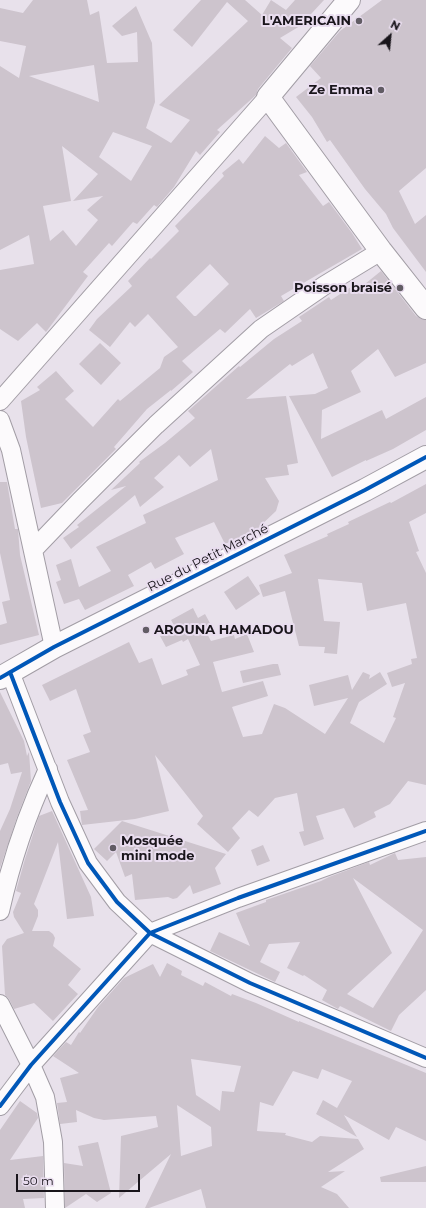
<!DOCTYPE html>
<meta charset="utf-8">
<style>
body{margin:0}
#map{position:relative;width:426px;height:1208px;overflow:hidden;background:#e8e1eb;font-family:Montserrat,sans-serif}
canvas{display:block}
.north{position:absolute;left:370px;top:16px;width:40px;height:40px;-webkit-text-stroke:3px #e9ddef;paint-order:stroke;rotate:27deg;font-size:11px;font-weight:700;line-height:16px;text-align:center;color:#19151b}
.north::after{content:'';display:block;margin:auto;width:14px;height:18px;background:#19151b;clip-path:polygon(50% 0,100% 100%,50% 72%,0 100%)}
.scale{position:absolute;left:16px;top:1174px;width:124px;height:18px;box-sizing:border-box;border:2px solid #19151b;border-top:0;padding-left:5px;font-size:12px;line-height:14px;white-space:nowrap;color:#19151b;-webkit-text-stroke:3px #e9ddef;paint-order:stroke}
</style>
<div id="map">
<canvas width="426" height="1208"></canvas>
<div class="north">N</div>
<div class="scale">50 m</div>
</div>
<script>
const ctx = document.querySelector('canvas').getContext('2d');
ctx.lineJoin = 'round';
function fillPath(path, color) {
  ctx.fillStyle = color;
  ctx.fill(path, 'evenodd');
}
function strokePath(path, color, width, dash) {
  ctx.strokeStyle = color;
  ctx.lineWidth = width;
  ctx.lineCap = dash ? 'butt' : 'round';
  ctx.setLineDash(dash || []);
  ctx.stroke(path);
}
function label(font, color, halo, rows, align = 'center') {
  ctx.font = font + ' Montserrat,sans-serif';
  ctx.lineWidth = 4;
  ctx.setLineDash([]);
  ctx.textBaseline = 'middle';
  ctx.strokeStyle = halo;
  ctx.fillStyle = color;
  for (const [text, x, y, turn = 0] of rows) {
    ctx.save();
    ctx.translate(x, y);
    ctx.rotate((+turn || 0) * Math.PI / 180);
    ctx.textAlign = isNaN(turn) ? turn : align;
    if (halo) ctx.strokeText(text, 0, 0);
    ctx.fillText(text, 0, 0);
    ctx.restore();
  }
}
const building = new Path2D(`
 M 33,0 L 87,0 L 90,15 L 99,11 L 107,63 L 138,62 L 137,32 L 122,36 L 112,26 L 136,6 L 152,43 L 155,102 L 146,128 L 171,143 L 190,120 L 159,105 L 248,21 L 227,2 L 192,47 L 173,30 L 201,0 L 245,0 L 262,15 L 271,0 L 286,10 L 295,0 L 324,0 L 300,26 L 280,38 L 292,48 L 258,89 L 256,95 L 217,130 L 220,132 L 200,155 L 196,151 L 174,187 L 157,207 L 154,205 L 137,224 L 133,222 L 112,246 L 109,243 L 83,272 L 88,276 L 46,332 L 37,323 L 18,341 L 0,329 L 0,270 L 34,264 L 29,235 L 0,250 L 0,66 L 19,78 L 26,46 L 0,41 L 0,8 L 23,13 ZM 94,65 L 99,102 L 29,76 ZM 113,132 L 152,146 L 131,181 L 99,157 ZM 62,146 L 98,174 L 73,201 L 103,196 L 87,210 L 98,220 L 76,246 L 63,230 L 50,241 L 43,206 L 71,201 Z
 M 382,0 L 426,0 L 426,168 L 399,191 L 415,224 L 426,215 L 426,272 L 393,228 L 386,214 L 365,189 L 330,140 L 327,142 L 312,117 L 296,97 L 321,78 L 310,66 L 340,31 Z
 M 265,136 L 279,148 L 286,143 L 307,172 L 299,175 L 323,206 L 329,202 L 352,233 L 362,249 L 281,296 L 284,301 L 256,318 L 250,309 L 225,333 L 220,329 L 182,361 L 193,372 L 171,391 L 171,390 L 147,409 L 114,447 L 116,449 L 62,503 L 41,508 L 26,437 L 21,401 L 40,390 L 37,387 L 56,371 L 74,391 L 65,399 L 93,427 L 118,399 L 120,401 L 160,368 L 164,357 L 178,347 L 148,314 L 135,327 L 130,322 L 110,347 L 89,330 L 97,319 L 132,286 L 128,281 L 150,258 L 151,259 L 179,231 L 175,226 L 224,176 L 222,173 L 239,159 L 243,164 ZM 210,264 L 229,284 L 196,316 L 194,316 L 176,297 Z
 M 381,271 L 416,316 L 421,319 L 426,320 L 426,363 L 395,377 L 378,349 L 351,371 L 361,392 L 322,410 L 321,439 L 382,410 L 386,419 L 426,397 L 426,430 L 393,449 L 366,461 L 366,460 L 332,477 L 289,396 L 315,394 L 328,388 L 313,353 L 292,366 L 290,364 L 246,399 L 286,396 L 298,463 L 287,465 L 289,475 L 265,478 L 279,501 L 276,511 L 256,530 L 225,544 L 214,522 L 175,538 L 184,554 L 155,569 L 151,562 L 128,575 L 134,586 L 85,610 L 79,599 L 64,604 L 56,582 L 61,580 L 56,565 L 71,559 L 79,587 L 111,571 L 96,547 L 146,523 L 143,515 L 218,480 L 211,449 L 190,467 L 179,455 L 154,478 L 164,487 L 140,507 L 135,495 L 71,549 L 63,538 L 79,527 L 77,525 L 126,486 L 111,490 L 140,463 L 139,462 L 165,443 L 195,418 L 188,411 L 239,366 L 240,367 L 274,339 L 302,321 L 299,317 L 329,297 L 331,300 L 357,283 L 360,288 Z
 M 100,343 L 121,363 L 101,385 L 79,364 Z
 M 0,482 L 7,482 L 15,529 L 18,529 L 20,555 L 39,635 L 0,645 L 0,625 L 7,623 L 2,602 L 10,600 L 0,553 Z
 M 426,484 L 426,513 L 409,522 L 419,551 L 416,552 L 426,573 L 426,785 L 408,781 L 390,804 L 374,812 L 376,817 L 354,828 L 344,808 L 316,816 L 324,839 L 304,846 L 299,832 L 304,831 L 297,793 L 275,798 L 258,817 L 249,810 L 232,828 L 240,838 L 228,852 L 197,824 L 203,816 L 155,755 L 169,811 L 135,819 L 82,825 L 80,811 L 88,810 L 67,760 L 90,752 L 83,735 L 91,732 L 76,689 L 50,701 L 42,685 L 129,642 L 139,663 L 152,658 L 162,685 L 188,675 L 186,670 L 200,665 L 188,639 L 183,642 L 182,640 L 166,647 L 160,636 L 176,629 L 171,620 L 193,608 L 198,618 L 205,614 L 211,625 L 204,628 L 211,641 L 234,635 L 235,639 L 247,634 L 254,652 L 213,662 L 222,692 L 263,681 L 268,696 L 232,707 L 243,737 L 262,734 L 274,704 L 285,708 L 325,734 L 348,698 L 314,706 L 309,685 L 348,675 L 352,690 L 363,672 L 370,675 L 369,679 L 380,672 L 387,684 L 359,702 L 350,723 L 384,743 L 396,718 L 393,717 L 405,683 L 392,687 L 387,673 L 412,664 L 411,659 L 417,658 L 406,603 L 367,611 L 362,583 L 318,579 L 324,621 L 340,622 L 337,654 L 324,653 L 325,647 L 299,646 L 285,591 L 263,597 L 259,585 L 292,573 L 284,555 L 328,536 L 327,534 L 349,524 L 348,522 L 390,502 L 391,503 Z
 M 248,576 L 260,594 L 236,610 L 224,592 Z
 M 273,664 L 278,664 L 281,675 L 243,683 L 240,671 Z
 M 0,692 L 24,741 L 27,756 L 29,752 L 31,781 L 17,817 L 0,868 L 0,831 L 10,809 L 22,772 L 11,774 L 8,763 L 0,765 Z
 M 52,811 L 91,897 L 94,916 L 67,919 L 58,842 L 34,904 L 38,910 L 38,916 L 32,931 L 49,931 L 53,934 L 55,938 L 53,946 L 81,969 L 68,985 L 78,994 L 53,1021 L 34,1003 L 14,1009 L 9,999 L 5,995 L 2,946 L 7,939 L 24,933 L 14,917 L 13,912 L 21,893 L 16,891 L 25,859 L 39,816 Z
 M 122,821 L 226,854 L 215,868 L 221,884 L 193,894 L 190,885 L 177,898 L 173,899 L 168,897 L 135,900 L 132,874 L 125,877 L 116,852 L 107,861 L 94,849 Z
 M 263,845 L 270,861 L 257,866 L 251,850 Z
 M 395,853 L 398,860 L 426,857 L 426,990 L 399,1015 L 391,1031 L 340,1006 L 338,1009 L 322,1000 L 327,990 L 304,975 L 303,976 L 287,968 L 300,942 L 269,944 L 260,962 L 280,972 L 275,982 L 210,951 L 219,932 L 250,946 L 236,913 L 266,902 L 266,900 L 321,881 L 329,877 L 369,862 L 370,865 ZM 353,878 L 423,930 L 373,1008 L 347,994 L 392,953 Z
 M 167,963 L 182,971 L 181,975 L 203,986 L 205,982 L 231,996 L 232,994 L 256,1003 L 299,1022 L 299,1021 L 426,1073 L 426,1141 L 396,1127 L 389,1140 L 344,1115 L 357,1137 L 316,1114 L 323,1100 L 337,1108 L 352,1081 L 322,1069 L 318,1079 L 293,1071 L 273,1106 L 260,1102 L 257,1131 L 286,1133 L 285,1135 L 312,1142 L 320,1136 L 358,1139 L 364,1149 L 328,1172 L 345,1171 L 321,1187 L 337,1194 L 349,1208 L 206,1208 L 201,1189 L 149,1208 L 145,1208 L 171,1154 L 119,1198 L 121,1136 L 158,1127 L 156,1116 L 104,1120 L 94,1118 L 76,1110 L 77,1122 L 60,1124 L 57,1103 L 67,1102 L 60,1078 L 79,1073 L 53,1056 L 66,1042 L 71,1045 L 79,1032 L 80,1033 L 98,1007 L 124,978 L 153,964 L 160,977 ZM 191,1059 L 241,1066 L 234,1092 L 222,1091 L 220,1111 L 196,1095 ZM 177,1105 L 211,1127 L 212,1146 L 181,1156 Z
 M 20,1101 L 37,1113 L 38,1118 L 10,1160 L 43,1156 L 44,1198 L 23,1199 L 25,1208 L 0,1208 L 0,1130 Z
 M 98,1142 L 111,1193 L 97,1202 L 86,1194 L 65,1208 L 64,1163 L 83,1166 L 78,1146 Z
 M 426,1166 L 426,1182 L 381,1182 L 380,1177 Z`);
const street = new Path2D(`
 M 0,401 L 268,97
 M 0,420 L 11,450 L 54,647
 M 33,550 L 80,501 L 156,425 L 261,329 L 325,285 L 381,251
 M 10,672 L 60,802 L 88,863 L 117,902 L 150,933 L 250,983 L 426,1058
 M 0,911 C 11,862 27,814 48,769
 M 0,1004 L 31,1065 L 45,1097 L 53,1142 L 55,1208
 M 0,1106 L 31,1065 L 150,933 L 238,898 L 426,831`);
const secondary = new Path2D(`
 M 349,0 L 268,97 L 381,251 L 426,308
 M 0,678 L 54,647 L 365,490 L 426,457`);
const cycleway = new Path2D(`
 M 10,672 L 60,802 L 88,863 L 117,902 L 150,933 L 250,983 L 426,1058
 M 0,678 L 54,647 L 365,490 L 426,457
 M 0,1106 L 31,1065 L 150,933 L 238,898 L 426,831`);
const markers = [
 [359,21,4,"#615c64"],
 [381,90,4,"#615c64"],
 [400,288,4,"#615c64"],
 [146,630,4,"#615c64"],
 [113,848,4,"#615c64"]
];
const poiNames = [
 ["L'AMERICAIN",351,21],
 ["Ze Emma",373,90],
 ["Poisson braisé",392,288],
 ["AROUNA HAMADOU",154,630,"left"],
 ["Mosquée",121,841,"left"],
 ["mini mode",121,856,"left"]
];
const streetNames = [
 ["Rue du Petit Marché",208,558,-27]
];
fillPath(building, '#cdc4cd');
strokePath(street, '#a29da5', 20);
strokePath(secondary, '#a29da5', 24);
strokePath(street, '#fcfafc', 18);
strokePath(secondary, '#fcfafc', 22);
strokePath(cycleway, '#0057b8', 4);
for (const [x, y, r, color] of markers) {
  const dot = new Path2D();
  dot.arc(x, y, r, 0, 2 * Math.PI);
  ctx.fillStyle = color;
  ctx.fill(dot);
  strokePath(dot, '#e9ddef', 1.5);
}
label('bold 13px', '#19151b', '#e9ddef', poiNames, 'right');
label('13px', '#19151b', '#e9ddef', streetNames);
</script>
